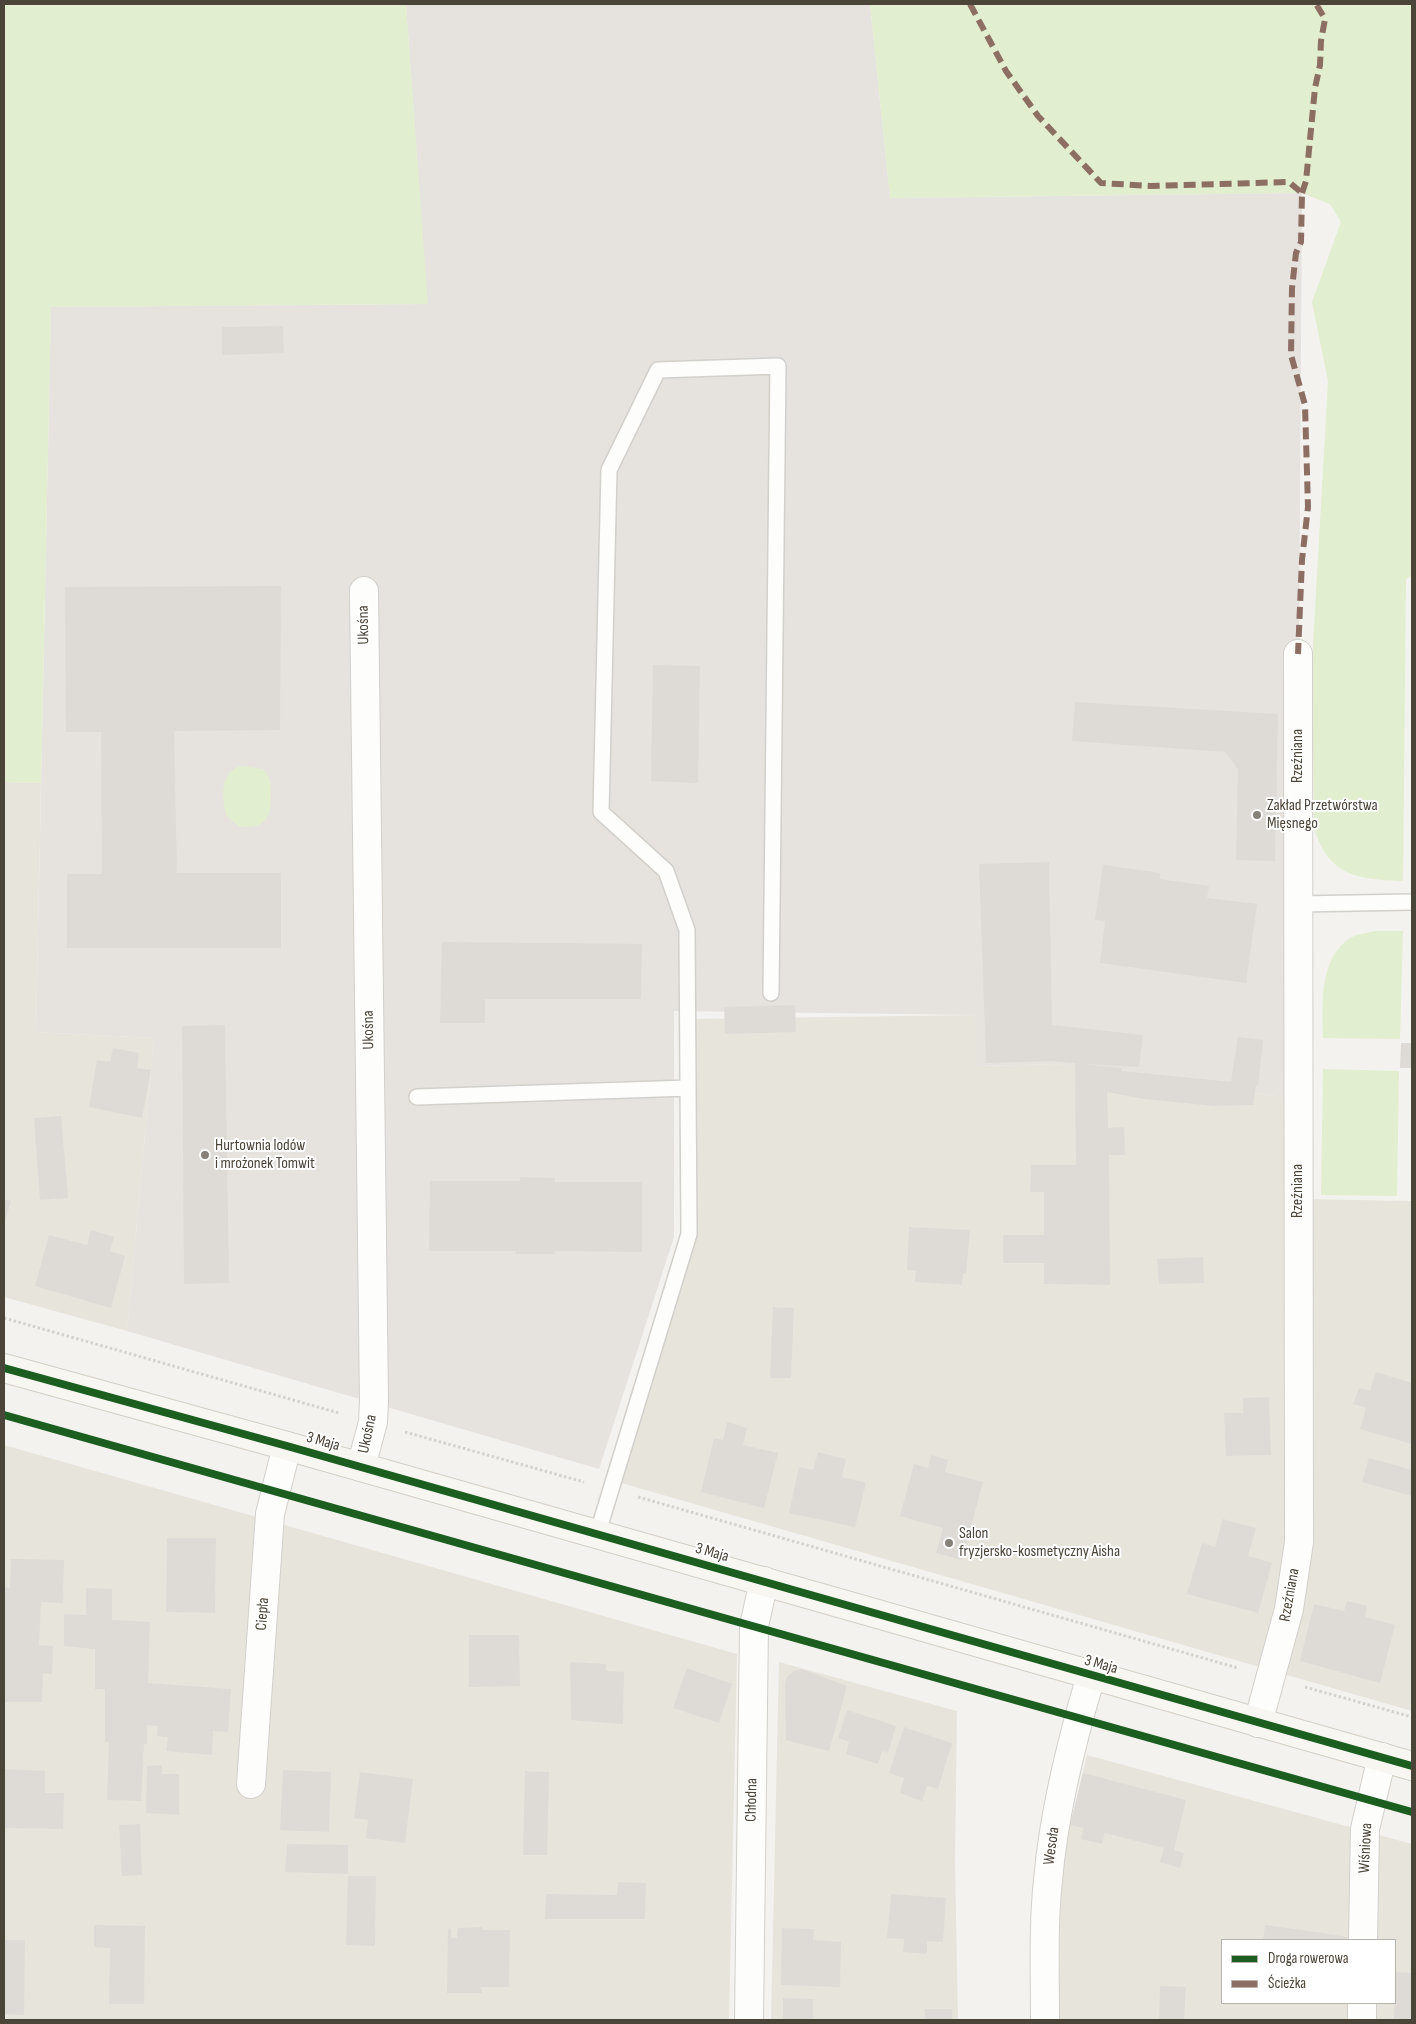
<!DOCTYPE html>
<meta charset="utf-8">
<style>
body{margin:0}
#map{position:relative;width:1416px;height:2024px;overflow:hidden;background:#f4f2ee;font-family:"Sofia Sans Condensed",sans-serif}
canvas{display:block}
.frame{position:absolute;inset:0;border:5px solid #4b4439;pointer-events:none}
.legend{position:absolute;left:1221px;top:1939px;width:175px;height:65px;box-sizing:border-box;background:#fff;border:1px solid #b7b4b0;margin:0;padding:6px 9px;list-style:none;font-size:15px;color:#4b4439}
.legend li{display:flex;align-items:center;gap:10px;height:25px}
.legend b{width:25px;border:1px solid #b7b4b0}
</style>
<div id="map">
<canvas width="1416" height="2024"></canvas>
<div class="frame"></div>
<ul class="legend">
<li><b style="height:6px;background:#1b5e20"></b>Droga rowerowa</li>
<li><b style="height:6px;background:#8d6e63"></b>Ścieżka</li>
</ul>
</div>
<script>
const ctx = document.querySelector('canvas').getContext('2d');
ctx.lineJoin = 'round';
function fillPath(path, color) {
  ctx.fillStyle = color;
  ctx.fill(path, 'evenodd');
}
function strokePath(path, color, width, dash) {
  ctx.strokeStyle = color;
  ctx.lineWidth = width;
  ctx.lineCap = dash ? 'butt' : 'round';
  ctx.setLineDash(dash || []);
  ctx.stroke(path);
}
function label(font, color, halo, rows, align = 'center') {
  ctx.font = font + ' "Sofia Sans Condensed",sans-serif';
  ctx.lineWidth = 4;
  ctx.setLineDash([]);
  ctx.textBaseline = 'middle';
  ctx.strokeStyle = halo;
  ctx.fillStyle = color;
  for (const [text, x, y, turn = 0] of rows) {
    ctx.save();
    ctx.translate(x, y);
    ctx.rotate((+turn || 0) * Math.PI / 180);
    ctx.textAlign = isNaN(turn) ? turn : align;
    if (halo) ctx.strokeText(text, 0, 0);
    ctx.fillText(text, 0, 0);
    ctx.restore();
  }
}
const residential = new Path2D(`
 M 4,782 L 41,783 L 36,1032 L 154,1038 L 127,1331 L 4,1297 Z
 M 975,1015 L 977,1066 L 1058,1064 L 1296,1099 L 1298,1199 L 1412,1201 L 1412,1711 L 618,1482 L 691,1236 L 690,1019 Z
 M 4,1445 L 737,1654 L 729,2020 L 4,2020 Z
 M 779,1662 L 957,1711 L 955,1861 L 958,2020 L 771,2020 Z
 M 1087,1755 L 1412,1844 L 1412,2020 L 1064,2020 L 1058,2018 L 1061,1886 L 1066,1843 ZM 1222,1940 L 1395,1940 L 1395,2003 L 1222,2003 Z`);
const industrial = new Path2D(`
 M 406,4 L 870,4 L 890,198 L 1302,193 L 1296,1099 L 1058,1064 L 976,1066 L 975,1015 L 674,1011 L 674,1237 L 599,1469 L 127,1331 L 154,1038 L 36,1032 L 51,307 L 427,304 Z`);
const green = new Path2D(`
 M 4,4 L 406,4 L 428,304 L 51,307 L 41,783 L 4,782 Z
 M 870,4 L 1412,4 L 1412,575 L 1406,579 L 1403,881 C 1358,879 1329,877 1314,828 L 1312,663 L 1328,381 L 1312,302 L 1341,222 L 1330,204 L 1302,193 L 890,198 Z
 M 242,766 L 263,769 C 271,777 271,784 271,795 C 271,820 265,828 239,827 L 226,815 C 222,799 219,770 242,766 Z
 M 1376,931 L 1403,931 L 1400,1039 L 1323,1038 C 1322,1006 1319,963 1346,941 C 1354,934 1366,933 1376,931 Z
 M 1323,1069 L 1399,1071 L 1397,1196 L 1321,1195 Z`);
const building = new Path2D(`
 M 283,326 L 284,353 L 222,355 L 222,327 Z
 M 281,586 L 280,730 L 174,731 L 177,873 L 281,873 L 281,948 L 67,948 L 67,874 L 102,874 L 101,732 L 66,732 L 65,587 Z
 M 653,665 L 700,666 L 698,783 L 651,781 Z
 M 1075,702 L 1278,714 L 1275,861 L 1236,860 L 1238,769 L 1225,752 L 1072,741 Z
 M 1049,862 L 1052,1025 L 1143,1035 L 1139,1067 L 1084,1064 L 1121,1068 L 1121,1071 L 1231,1082 L 1238,1037 L 1263,1040 L 1258,1085 L 1256,1085 L 1253,1105 L 1214,1106 L 1144,1099 L 1107,1092 L 1108,1128 L 1124,1127 L 1125,1155 L 1109,1155 L 1110,1285 L 1044,1284 L 1044,1263 L 1003,1263 L 1003,1235 L 1044,1235 L 1044,1192 L 1030,1192 L 1031,1165 L 1076,1165 L 1075,1063 L 1052,1061 L 986,1063 L 979,864 Z
 M 1103,865 L 1160,873 L 1160,879 L 1209,886 L 1207,898 L 1257,904 L 1246,983 L 1100,963 L 1105,921 L 1095,920 Z
 M 442,942 L 642,944 L 641,999 L 485,999 L 485,1023 L 440,1023 Z
 M 795,1005 L 796,1032 L 725,1034 L 724,1007 Z
 M 225,1025 L 229,1283 L 184,1284 L 182,1026 Z
 M 1401,1043 L 1412,1043 L 1412,1068 L 1400,1068 Z
 M 113,1048 L 139,1053 L 137,1068 L 151,1070 L 142,1118 L 89,1107 L 97,1060 L 110,1062 Z
 M 61,1116 L 68,1198 L 40,1200 L 34,1118 Z
 M 520,1177 L 555,1178 L 555,1182 L 642,1182 L 642,1252 L 555,1251 L 554,1254 L 515,1254 L 516,1251 L 429,1251 L 430,1181 L 520,1181 Z
 M 4,1199 L 11,1201 L 4,1224 Z
 M 909,1227 L 970,1230 L 966,1274 L 963,1273 L 962,1285 L 915,1282 L 916,1271 L 907,1270 Z
 M 91,1230 L 114,1237 L 110,1251 L 125,1256 L 111,1308 L 35,1286 L 49,1235 L 87,1245 Z
 M 1203,1257 L 1204,1283 L 1159,1284 L 1157,1259 Z
 M 773,1307 L 794,1308 L 791,1378 L 770,1378 Z
 M 1376,1372 L 1412,1383 L 1412,1444 L 1360,1429 L 1366,1408 L 1353,1404 L 1359,1388 L 1370,1391 Z
 M 1269,1397 L 1271,1455 L 1226,1456 L 1224,1413 L 1243,1413 L 1243,1398 Z
 M 727,1422 L 747,1428 L 743,1445 L 778,1453 L 764,1508 L 701,1492 L 714,1438 L 723,1440 Z
 M 818,1452 L 846,1459 L 842,1477 L 866,1483 L 855,1527 L 789,1513 L 799,1467 L 813,1470 Z
 M 931,1455 L 948,1460 L 945,1472 L 983,1482 L 962,1560 L 936,1553 L 943,1528 L 900,1516 L 914,1464 L 928,1468 Z
 M 1369,1458 L 1412,1470 L 1412,1496 L 1362,1482 Z
 M 1223,1519 L 1256,1528 L 1248,1556 L 1272,1563 L 1258,1613 L 1187,1594 L 1202,1543 L 1215,1547 Z
 M 167,1538 L 216,1538 L 215,1613 L 166,1612 Z
 M 11,1559 L 64,1560 L 63,1603 L 41,1602 L 39,1645 L 53,1646 L 52,1674 L 43,1673 L 42,1702 L 4,1702 L 4,1587 L 10,1588 Z
 M 86,1588 L 112,1589 L 112,1620 L 150,1622 L 148,1683 L 231,1689 L 228,1732 L 213,1731 L 212,1755 L 166,1751 L 168,1737 L 157,1736 L 158,1726 L 147,1725 L 147,1744 L 144,1744 L 141,1801 L 107,1800 L 109,1742 L 105,1742 L 105,1689 L 95,1689 L 95,1649 L 64,1646 L 64,1614 L 86,1615 Z
 M 1347,1601 L 1367,1606 L 1365,1617 L 1395,1625 L 1380,1683 L 1300,1661 L 1314,1604 L 1344,1611 Z
 M 469,1635 L 519,1635 L 520,1686 L 469,1687 Z
 M 570,1662 L 606,1664 L 606,1671 L 624,1672 L 623,1724 L 571,1720 Z
 M 687,1668 L 732,1684 L 719,1723 L 673,1708 Z
 M 801,1669 L 847,1686 L 829,1751 L 786,1740 L 785,1684 L 787,1677 L 794,1671 Z
 M 847,1710 L 896,1726 L 888,1753 L 882,1751 L 878,1764 L 846,1754 L 849,1742 L 838,1738 Z
 M 904,1727 L 952,1743 L 938,1789 L 927,1786 L 922,1801 L 900,1793 L 904,1778 L 889,1773 Z
 M 162,1765 L 162,1774 L 179,1774 L 179,1815 L 146,1813 L 147,1766 Z
 M 4,1769 L 45,1771 L 45,1793 L 64,1793 L 63,1829 L 4,1828 Z
 M 283,1770 L 331,1772 L 329,1832 L 280,1830 Z
 M 525,1771 L 549,1772 L 547,1855 L 523,1855 Z
 M 360,1772 L 413,1779 L 405,1843 L 366,1838 L 368,1820 L 354,1818 Z
 M 1083,1773 L 1186,1800 L 1174,1850 L 1184,1853 L 1180,1868 L 1160,1862 L 1164,1848 L 1105,1833 L 1102,1844 L 1081,1839 L 1084,1828 L 1070,1825 Z
 M 140,1824 L 142,1875 L 122,1876 L 119,1825 Z
 M 287,1844 L 348,1845 L 348,1874 L 285,1872 Z
 M 348,1876 L 376,1876 L 375,1946 L 346,1945 Z
 M 618,1882 L 646,1883 L 645,1919 L 545,1919 L 546,1894 L 617,1895 Z
 M 891,1894 L 946,1898 L 943,1942 L 927,1941 L 927,1954 L 903,1952 L 904,1939 L 887,1938 Z
 M 94,1925 L 145,1926 L 144,2004 L 109,2004 L 110,1948 L 94,1947 Z
 M 1265,1925 L 1323,1933 L 1347,1937 L 1347,1940 L 1263,1940 Z
 M 482,1927 L 482,1930 L 510,1930 L 509,1987 L 481,1987 L 482,1993 L 447,1993 L 448,1928 L 451,1929 L 451,1938 L 457,1938 L 458,1928 Z
 M 782,1928 L 814,1929 L 813,1940 L 841,1942 L 840,1987 L 781,1985 Z
 M 4,1940 L 25,1940 L 24,2015 L 4,2014 Z
 M 1395,1972 L 1412,1973 L 1412,2020 L 1394,2020 Z
 M 1160,1986 L 1186,1987 L 1184,2020 L 1159,2020 Z
 M 783,1998 L 813,1999 L 813,2020 L 783,2020 Z
 M 925,2009 L 952,2009 L 952,2020 L 925,2020 Z`);
const path = new Path2D(`
 M 4,1318 L 339,1413
 M 405,1432 L 584,1482
 M 638,1497 L 1238,1668
 M 1305,1687 L 1412,1717`);
const lane = new Path2D(`
 M 1298,904 L 1412,902
 M 417,1097 L 688,1088
 M 597,1535 L 689,1234 L 687,930 L 666,871 L 601,812 L 609,470 L 658,370 L 778,366 L 771,993`);
const street = new Path2D(`
 M 361,1467 L 373,1422 L 374,1401 L 364,591
 M 1258,1723 L 1289,1609 L 1299,1542 L 1298,654
 M 251,1784 L 270,1514 L 287,1446
 M 1363,1940 L 1365,1829 L 1382,1757
 M 749,2020 L 754,1626 L 764,1581
 M 1045,2020 C 1045,1973 1043,1927 1048,1880 C 1054,1811 1071,1743 1091,1676
 M 1362,2020 L 1362,2003`);
const secondary = new Path2D(`
 M 4,1368 L 287,1446 L 1412,1766`);
const quiet = new Path2D(`
 M 970,4 L 1006,71 L 1038,116 L 1101,183 L 1151,186 L 1289,182 L 1302,193 L 1301,242 L 1296,253 L 1292,288 L 1291,355 L 1305,405 L 1308,507 L 1302,560 L 1298,654
 M 1302,193 L 1306,181 L 1315,88 L 1320,65 L 1321,41 L 1325,19 L 1316,4`);
const cycleway = new Path2D(`
 M 4,1368 L 287,1446 L 1412,1766
 M 4,1415 L 1412,1812`);
const markers = [
 [1257,815,5,"#868178"],
 [205,1155,5,"#868178"],
 [949,1543,5,"#868178"]
];
const streetNames = [
 ["Ukośna",364,625,-91],
 ["Rzeźniana",1298,756,-90],
 ["Ukośna",369,1030,-91],
 ["Rzeźniana",1298,1191,-90],
 ["Ukośna",368,1434,-78],
 ["3 Maja",323,1442,16],
 ["3 Maja",712,1553,16],
 ["Rzeźniana",1290,1595,-80],
 ["Ciepła",263,1614,-86],
 ["3 Maja",1101,1665,16],
 ["Chłodna",752,1800,-89],
 ["Wesoła",1052,1846,-82],
 ["Wiśniowa",1366,1848,-87]
];
const poiNames = [
 ["Zakład Przetwórstwa",1267,806],
 ["Mięsnego",1267,824],
 ["Hurtownia lodów",215,1146],
 ["i mrożonek Tomwit",215,1164],
 ["Salon",959,1534],
 ["fryzjersko-kosmetyczny Aisha",959,1552]
];
fillPath(residential, '#e7e4dc');
fillPath(industrial, '#e6e2de');
fillPath(green, '#e1eecf');
fillPath(building, '#dedbd6');
strokePath(lane, '#d2d0cb', 18);
strokePath(street, '#d2d0cb', 30);
strokePath(secondary, '#d3cfc5', 30);
strokePath(path, '#d3d2cc', 3, [2.5, 2.5]);
strokePath(lane, '#fdfdfc', 15);
strokePath(street, '#fdfdfc', 28);
strokePath(secondary, '#f7f6f1', 28);
strokePath(quiet, '#8d6e63', 6, [12, 6]);
strokePath(cycleway, '#1b5e20', 8);
for (const [x, y, r, color] of markers) {
  const dot = new Path2D();
  dot.arc(x, y, r, 0, 2 * Math.PI);
  ctx.fillStyle = color;
  ctx.fill(dot);
  strokePath(dot, '#fff', 2);
}
label('16px', '#4b4439', '#fff', streetNames);
label('16px', '#4b4439', '#fff', poiNames, 'left');
</script>
